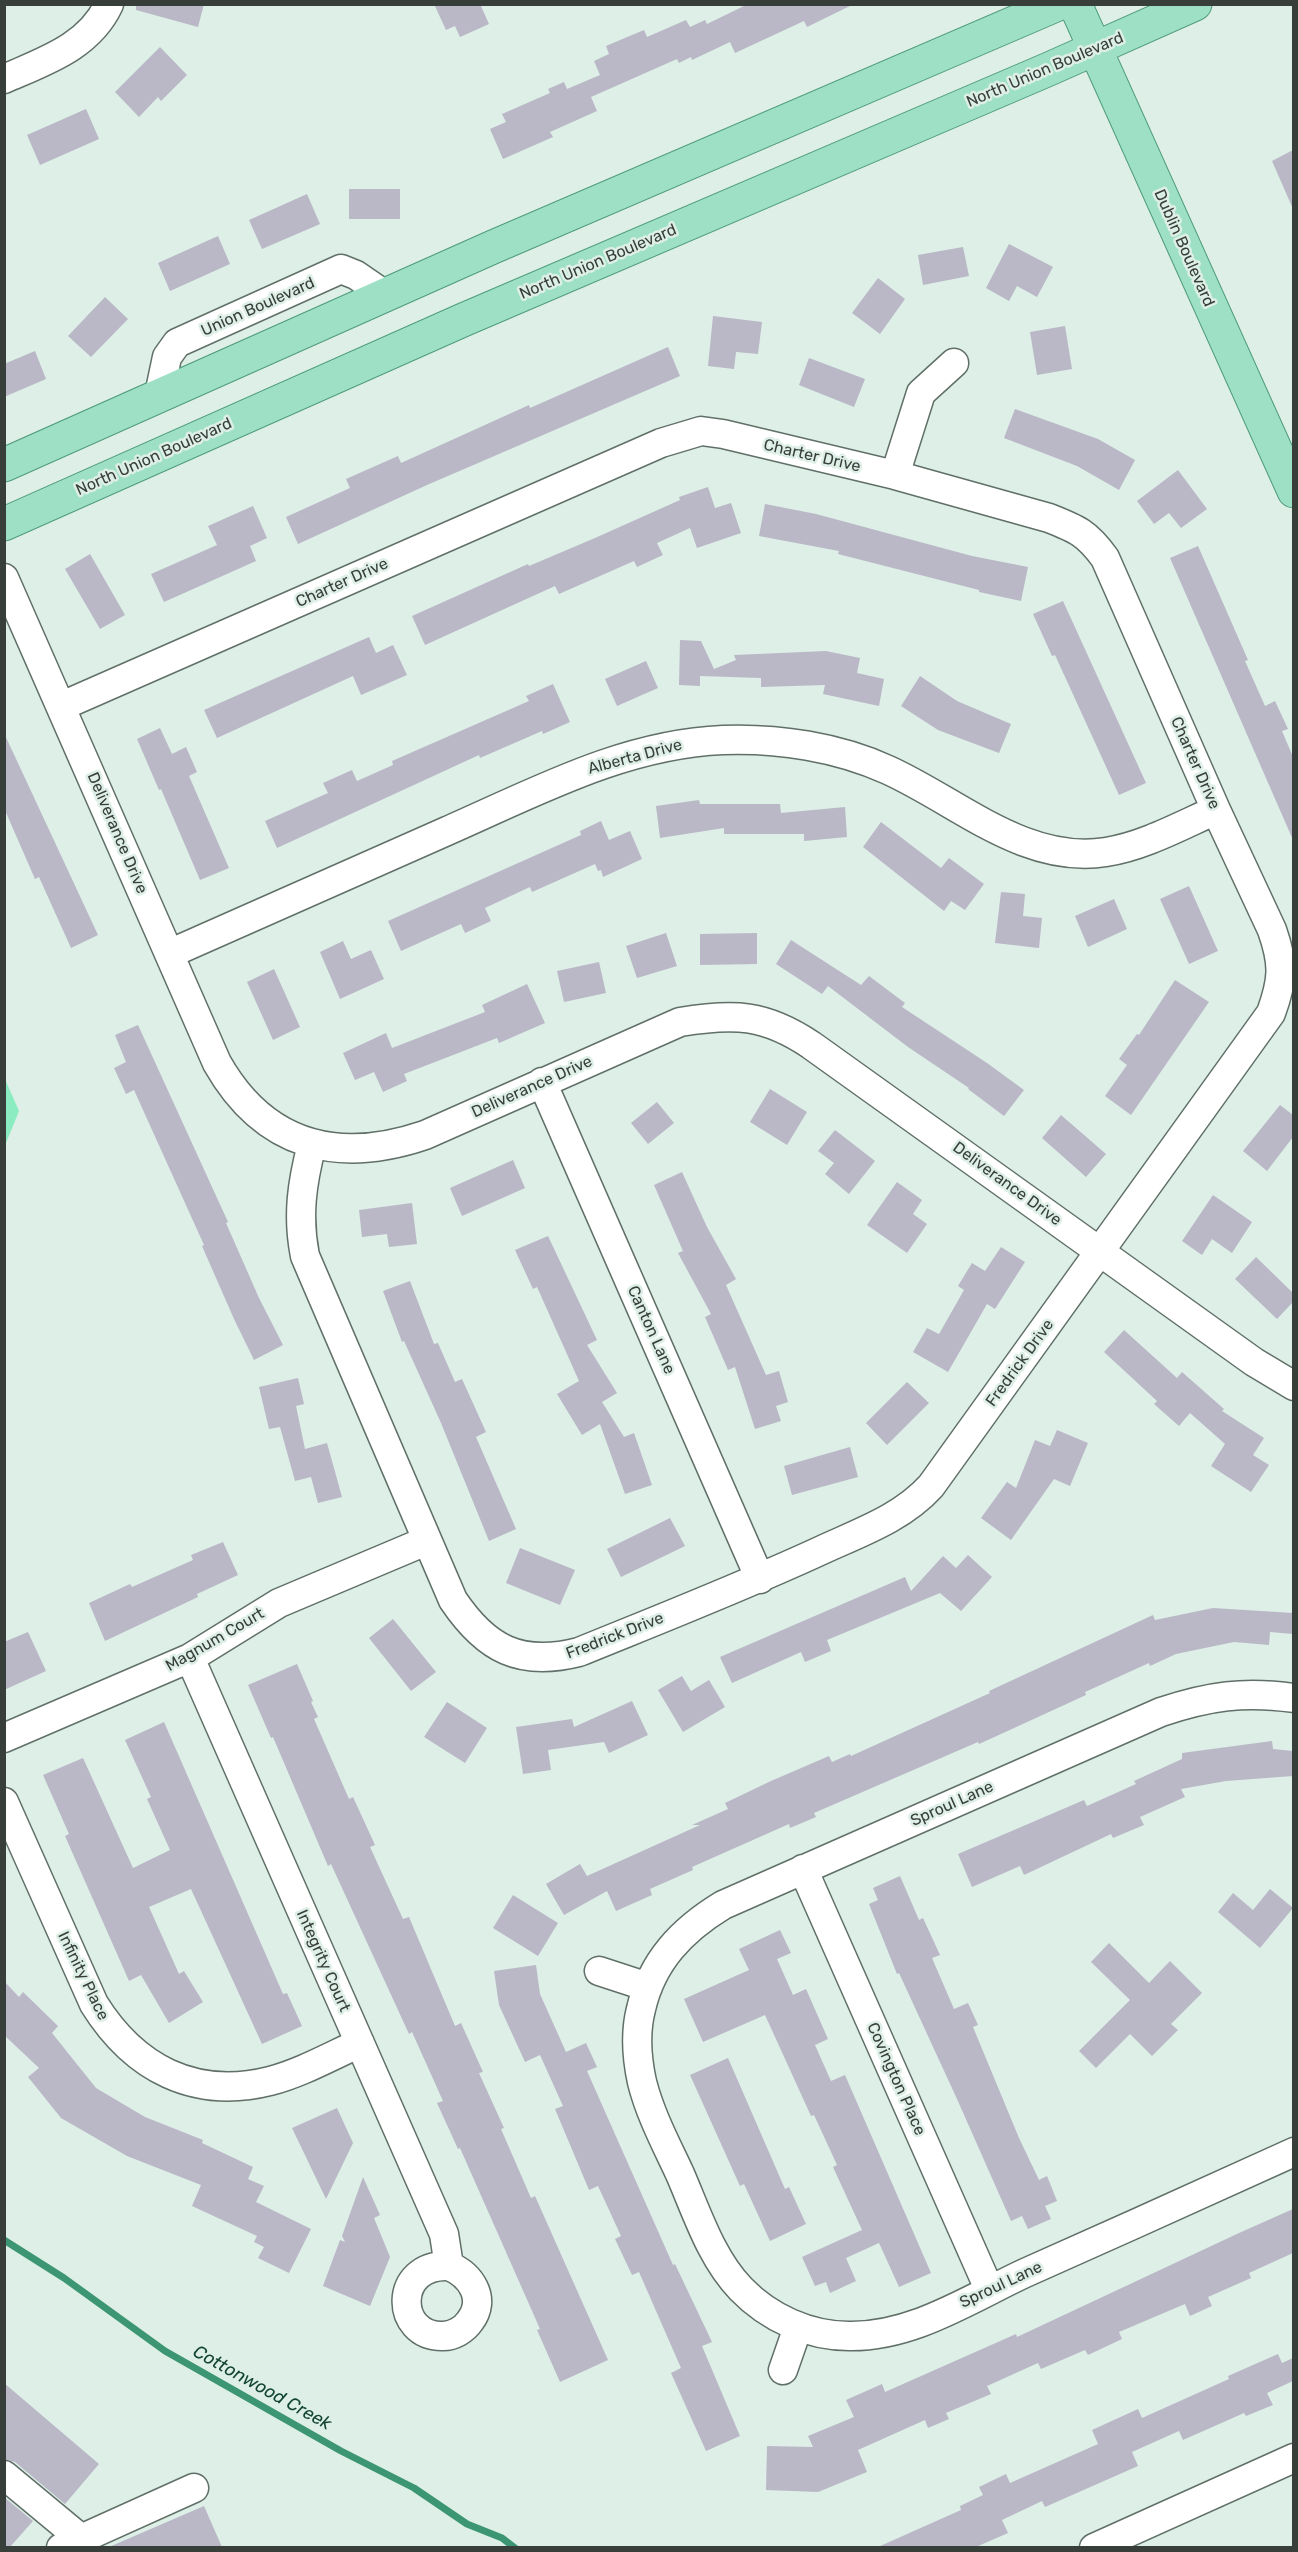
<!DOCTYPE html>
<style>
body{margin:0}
#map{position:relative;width:1298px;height:2552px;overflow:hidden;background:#ddefe6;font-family:Rubik,sans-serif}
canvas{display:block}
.frame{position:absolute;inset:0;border:6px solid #383f3b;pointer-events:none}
</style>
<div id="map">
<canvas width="1298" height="2552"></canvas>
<div class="frame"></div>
</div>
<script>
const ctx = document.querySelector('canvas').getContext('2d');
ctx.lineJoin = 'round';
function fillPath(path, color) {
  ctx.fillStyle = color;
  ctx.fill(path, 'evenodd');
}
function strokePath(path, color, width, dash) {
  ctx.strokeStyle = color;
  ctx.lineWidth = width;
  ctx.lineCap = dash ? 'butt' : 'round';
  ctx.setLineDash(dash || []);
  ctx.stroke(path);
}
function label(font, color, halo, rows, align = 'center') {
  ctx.font = font + ' Rubik,sans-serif';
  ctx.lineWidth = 5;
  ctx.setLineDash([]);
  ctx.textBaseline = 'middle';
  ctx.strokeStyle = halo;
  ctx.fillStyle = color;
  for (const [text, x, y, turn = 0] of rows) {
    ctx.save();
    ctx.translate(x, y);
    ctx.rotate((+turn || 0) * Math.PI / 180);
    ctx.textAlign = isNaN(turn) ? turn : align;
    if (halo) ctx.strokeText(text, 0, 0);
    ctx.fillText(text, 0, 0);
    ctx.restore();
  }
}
const green = new Path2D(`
 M 5,1079 L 19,1111 L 6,1143 L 4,1143 Z`);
const stream = new Path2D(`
 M 4,2240 L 64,2278 L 165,2351 L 341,2451 L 414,2488 L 467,2524 L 502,2538 L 515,2548`);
const building = new Path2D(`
 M 136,4 L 204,4 L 198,27 L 136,10 Z
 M 434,4 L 480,4 L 489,24 L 460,37 L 455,26 L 446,30 Z
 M 748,4 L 854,4 L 807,27 L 804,21 L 735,53 L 730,42 L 692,60 L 691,57 L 679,63 L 677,59 L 591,97 L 597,111 L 550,132 L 553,137 L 503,159 L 490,129 L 506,122 L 502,114 L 550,93 L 548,89 L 564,82 L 567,89 L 600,75 L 594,61 L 609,54 L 606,46 L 644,30 L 647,37 L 686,20 L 690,27 L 705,20 L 707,24 Z
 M 160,47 L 187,75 L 161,101 L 158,97 L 139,117 L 115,92 Z
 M 86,109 L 99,139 L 40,165 L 27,135 Z
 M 1293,150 L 1293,209 L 1272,161 Z
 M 349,189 L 400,189 L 400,219 L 349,219 Z
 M 307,194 L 320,224 L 262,249 L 249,220 Z
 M 218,236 L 230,264 L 170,291 L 158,263 Z
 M 1009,244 L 1053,267 L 1037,297 L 1017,286 L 1009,301 L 986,288 Z
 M 963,247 L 969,276 L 923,285 L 918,255 Z
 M 878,278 L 905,299 L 880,334 L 852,313 Z
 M 105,297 L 128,319 L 91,357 L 68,336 Z
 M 713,316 L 762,322 L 758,354 L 736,352 L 734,369 L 708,366 Z
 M 1065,326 L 1072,369 L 1037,375 L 1030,332 Z
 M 668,347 L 680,376 L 427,485 L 298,544 L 286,517 L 350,488 L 346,479 L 398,456 L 401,463 L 529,405 L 530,408 Z
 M 35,351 L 46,379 L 4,397 L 4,364 Z
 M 809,358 L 865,379 L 854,407 L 799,385 Z
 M 1015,409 L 1098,439 L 1135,460 L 1119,490 L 1077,466 L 1004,438 Z
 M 1178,470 L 1207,509 L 1181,528 L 1169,513 L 1154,524 L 1137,501 Z
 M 708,487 L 715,508 L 731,503 L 741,533 L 697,548 L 690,528 L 657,543 L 663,555 L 637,567 L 634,561 L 559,594 L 555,586 L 425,645 L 412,616 L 528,564 L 529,566 L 595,538 L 680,500 L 679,497 Z
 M 765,504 L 816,514 L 972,556 L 1028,567 L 1021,601 L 979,592 L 979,590 L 838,554 L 839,551 L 759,536 Z
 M 253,506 L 267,538 L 250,546 L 256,561 L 164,602 L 151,574 L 217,545 L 208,526 Z
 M 1198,546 L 1248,660 L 1245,661 L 1265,706 L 1275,701 L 1288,729 L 1282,731 L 1293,757 L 1293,840 L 1170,558 Z
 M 90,554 L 125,615 L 100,629 L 65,569 Z
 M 1063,601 L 1146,783 L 1119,795 L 1055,655 L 1052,656 L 1033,614 Z
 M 369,637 L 376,653 L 393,645 L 407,675 L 361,695 L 353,676 L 217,738 L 204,710 Z
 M 680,640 L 701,641 L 714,669 L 736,660 L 734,655 L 826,651 L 860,658 L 857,673 L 884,679 L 879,706 L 823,694 L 825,685 L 761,687 L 761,678 L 700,676 L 700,686 L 679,685 Z
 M 646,661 L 658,688 L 617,706 L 605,679 Z
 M 920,676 L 957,701 L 1011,724 L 999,753 L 938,730 L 901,706 Z
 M 553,684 L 570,722 L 543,734 L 542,731 L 480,758 L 479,755 L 277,848 L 265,821 L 328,793 L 323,783 L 352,770 L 357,781 L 393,765 L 392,761 L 529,701 L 526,696 Z
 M 160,728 L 172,754 L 186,747 L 197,772 L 189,776 L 229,868 L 200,880 L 161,789 L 159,790 L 137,739 Z
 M 4,733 L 98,935 L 71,948 L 39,877 L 35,879 L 4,808 Z
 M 699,800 L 700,804 L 780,804 L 781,813 L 845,807 L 847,837 L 804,841 L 804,834 L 724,834 L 724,828 L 660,838 L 656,806 Z
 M 601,821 L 609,840 L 630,831 L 642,859 L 603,877 L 601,870 L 598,871 L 595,864 L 532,892 L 530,887 L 485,908 L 491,921 L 465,933 L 461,924 L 401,951 L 388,921 L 581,835 L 580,831 Z
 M 881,822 L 941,868 L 949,858 L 984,884 L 965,910 L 951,901 L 944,911 L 863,847 Z
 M 1189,886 L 1218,951 L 1189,964 L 1160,899 Z
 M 1001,892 L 1025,894 L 1023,916 L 1042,918 L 1039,948 L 995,943 Z
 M 1114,899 L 1127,929 L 1088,947 L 1075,916 Z
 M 666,933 L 677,966 L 637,978 L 626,946 Z
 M 757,933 L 757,964 L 700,965 L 700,934 Z
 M 791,940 L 861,985 L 869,976 L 905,1003 L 902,1007 L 987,1063 L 1024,1090 L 1004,1116 L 968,1089 L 969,1088 L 908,1047 L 828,986 L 822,994 L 776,964 Z
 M 343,941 L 351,959 L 371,950 L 384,979 L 340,999 L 320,952 Z
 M 599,962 L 606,993 L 564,1002 L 557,971 Z
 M 274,969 L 300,1027 L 273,1040 L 247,982 Z
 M 1175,980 L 1209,1002 L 1131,1115 L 1105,1096 L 1127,1065 L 1119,1059 L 1137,1034 L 1139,1035 Z
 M 527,984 L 545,1023 L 499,1043 L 497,1038 L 404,1074 L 407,1081 L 383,1092 L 374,1072 L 355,1080 L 343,1053 L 386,1033 L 392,1048 L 485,1012 L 482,1005 Z
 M 138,1025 L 228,1222 L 226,1223 L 259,1298 L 283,1345 L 254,1360 L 234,1319 L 202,1246 L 204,1245 L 134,1090 L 126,1094 L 114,1068 L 126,1062 L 115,1035 Z
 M 770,1089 L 807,1112 L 787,1145 L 750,1122 Z
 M 657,1102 L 674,1123 L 648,1144 L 631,1123 Z
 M 1280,1105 L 1293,1115 L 1293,1137 L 1267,1171 L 1243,1151 Z
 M 1061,1115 L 1106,1154 L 1086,1177 L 1042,1138 Z
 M 835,1130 L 875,1161 L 849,1194 L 825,1174 L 834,1163 L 818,1151 Z
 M 513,1160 L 525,1188 L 462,1216 L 450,1188 Z
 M 682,1172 L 707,1227 L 736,1279 L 726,1285 L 766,1375 L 779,1371 L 788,1402 L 776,1406 L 781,1421 L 755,1429 L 735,1367 L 728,1370 L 705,1317 L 711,1314 L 678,1253 L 683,1251 L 654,1185 Z
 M 897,1182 L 922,1200 L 913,1214 L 927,1224 L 907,1253 L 867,1225 Z
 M 1213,1195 L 1252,1222 L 1232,1253 L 1212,1239 L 1202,1255 L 1182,1241 Z
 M 412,1203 L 417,1244 L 389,1247 L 387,1234 L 362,1237 L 359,1210 Z
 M 548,1236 L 597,1340 L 587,1345 L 617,1393 L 602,1402 L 624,1437 L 634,1433 L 652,1485 L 625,1494 L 600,1424 L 582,1435 L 557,1394 L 579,1381 L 537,1287 L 533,1289 L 515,1250 Z
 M 1001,1247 L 1025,1262 L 995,1309 L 987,1304 L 948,1372 L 913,1352 L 927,1328 L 939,1334 L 964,1290 L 958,1286 L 972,1263 L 985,1271 Z
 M 1256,1257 L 1293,1293 L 1293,1302 L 1277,1319 L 1235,1279 Z
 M 410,1281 L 434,1344 L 438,1343 L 455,1382 L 462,1379 L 486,1432 L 476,1437 L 516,1529 L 489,1541 L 441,1423 L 404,1341 L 402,1342 L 383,1291 Z
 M 1124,1330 L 1177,1378 L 1182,1372 L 1224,1409 L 1222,1411 L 1264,1438 L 1253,1455 L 1269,1465 L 1251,1492 L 1211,1466 L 1225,1444 L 1190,1413 L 1179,1426 L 1154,1404 L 1157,1401 L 1104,1352 Z
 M 298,1378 L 304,1404 L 296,1406 L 305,1449 L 327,1443 L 342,1497 L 318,1503 L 311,1477 L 295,1481 L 280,1427 L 269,1429 L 259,1387 Z
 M 907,1382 L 929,1403 L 887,1445 L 866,1423 Z
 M 1057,1430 L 1088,1443 L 1070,1486 L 1054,1479 L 1011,1540 L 981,1518 L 1007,1482 L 1016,1488 L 1035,1440 L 1050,1446 Z
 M 850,1447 L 858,1477 L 792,1495 L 784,1466 Z
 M 670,1518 L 685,1546 L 621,1577 L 607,1549 Z
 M 223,1542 L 238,1575 L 197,1594 L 198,1597 L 105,1641 L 89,1603 L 130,1584 L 132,1587 L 193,1560 L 191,1555 Z
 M 520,1548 L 575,1570 L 560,1605 L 506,1583 Z
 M 968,1555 L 992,1577 L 961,1611 L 940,1593 L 827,1640 L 831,1651 L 805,1662 L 801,1652 L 732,1683 L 720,1657 L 905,1577 L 911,1591 L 943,1556 L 956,1568 Z
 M 1213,1608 L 1293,1613 L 1293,1634 L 1270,1632 L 1269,1645 L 1234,1642 L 1176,1654 L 1150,1666 L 1149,1663 L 1085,1692 L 1086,1695 L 1001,1734 L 979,1744 L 978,1742 L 814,1813 L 816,1817 L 790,1828 L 789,1824 L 692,1867 L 693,1870 L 650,1889 L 652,1895 L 616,1911 L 607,1891 L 564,1915 L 546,1884 L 580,1864 L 587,1876 L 700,1825 L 692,1825 L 728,1809 L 725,1803 L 771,1781 L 829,1756 L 832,1762 L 850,1754 L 851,1756 L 990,1693 L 989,1691 L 1153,1615 L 1155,1620 Z
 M 393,1619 L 436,1672 L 411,1691 L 369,1638 Z
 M 28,1632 L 46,1671 L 4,1690 L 4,1642 Z
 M 297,1664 L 313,1701 L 311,1702 L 318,1717 L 314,1719 L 349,1799 L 353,1797 L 375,1845 L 370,1847 L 403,1919 L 409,1917 L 455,2026 L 461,2023 L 483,2072 L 479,2073 L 504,2128 L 501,2129 L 531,2198 L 535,2196 L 608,2360 L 560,2382 L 537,2330 L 540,2329 L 460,2148 L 458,2149 L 437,2103 L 443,2101 L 412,2032 L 409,2034 L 331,1864 L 328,1866 L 273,1737 L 271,1738 L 248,1685 Z
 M 682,1676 L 691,1691 L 709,1680 L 725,1707 L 683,1732 L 658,1690 Z
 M 632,1701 L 648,1735 L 609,1753 L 604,1742 L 548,1750 L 551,1770 L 523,1774 L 516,1727 L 572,1719 L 574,1727 Z
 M 447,1702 L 487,1728 L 465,1763 L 424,1737 Z
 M 164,1722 L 283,1994 L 287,1993 L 302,2026 L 262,2044 L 191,1889 L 149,1907 L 179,1974 L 184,1971 L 203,2002 L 169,2023 L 141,1975 L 129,1981 L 65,1836 L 69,1834 L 43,1775 L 83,1758 L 133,1868 L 170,1850 L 147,1799 L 151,1797 L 125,1740 Z
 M 1272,1741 L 1273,1749 L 1293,1751 L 1293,1776 L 1226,1781 L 1181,1789 L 1185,1797 L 1140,1817 L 1144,1825 L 1113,1838 L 1111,1834 L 1024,1875 L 1020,1866 L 972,1887 L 958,1854 L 1084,1800 L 1087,1806 L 1136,1784 L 1134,1781 L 1182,1759 L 1182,1753 Z
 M 900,1876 L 919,1920 L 923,1918 L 940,1955 L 932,1958 L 954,2009 L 968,2003 L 978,2025 L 973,2027 L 1019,2138 L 1039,2180 L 1047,2176 L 1057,2201 L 1045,2206 L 1051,2219 L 1028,2229 L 1022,2216 L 1011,2221 L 957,2099 L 899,1973 L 897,1974 L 869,1904 L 878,1900 L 873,1888 Z
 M 1270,1889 L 1293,1908 L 1260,1948 L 1218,1912 L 1233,1893 L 1253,1910 Z
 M 513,1895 L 558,1923 L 538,1956 L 493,1928 Z
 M 780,1930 L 791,1953 L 777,1959 L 793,1995 L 806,1989 L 828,2039 L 815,2045 L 831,2081 L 845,2075 L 931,2273 L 899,2287 L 879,2243 L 846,2258 L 856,2281 L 830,2293 L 826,2282 L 815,2286 L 802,2257 L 862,2230 L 833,2167 L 837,2165 L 814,2115 L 811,2116 L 765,2015 L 703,2042 L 684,1999 L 749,1970 L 739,1949 Z
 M 1109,1943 L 1149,1983 L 1170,1961 L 1202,1993 L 1171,2024 L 1178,2030 L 1152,2056 L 1130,2034 L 1096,2068 L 1079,2051 L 1130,2000 L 1091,1962 Z
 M 536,1965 L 540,1994 L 566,2052 L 586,2043 L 597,2067 L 587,2071 L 673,2265 L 675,2264 L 712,2342 L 702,2346 L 740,2436 L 706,2451 L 671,2373 L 681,2368 L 639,2272 L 632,2275 L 615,2239 L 621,2236 L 598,2186 L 589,2190 L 555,2109 L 563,2106 L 540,2055 L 525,2062 L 499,2005 L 494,1971 Z
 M 4,1981 L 19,1997 L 23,1992 L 58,2026 L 52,2033 L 96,2088 L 145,2117 L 203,2140 L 202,2143 L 253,2167 L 248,2179 L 264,2186 L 256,2202 L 311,2229 L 289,2273 L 258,2258 L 264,2247 L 254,2242 L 257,2236 L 192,2206 L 201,2185 L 127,2156 L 61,2118 L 28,2077 L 39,2068 L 4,2035 Z
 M 728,2058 L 785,2189 L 789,2187 L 806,2224 L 770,2241 L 744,2184 L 740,2186 L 690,2075 Z
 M 337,2108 L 353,2143 L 326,2199 L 292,2128 Z
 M 363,2177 L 380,2215 L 374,2218 L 390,2257 L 370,2306 L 323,2286 L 340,2240 L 345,2242 L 342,2236 Z
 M 1293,2209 L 1293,2253 L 1249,2273 L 1251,2278 L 1208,2297 L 1212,2306 L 1190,2316 L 1185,2304 L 1119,2332 L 1122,2339 L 1088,2355 L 1085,2350 L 1041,2369 L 1038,2363 L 987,2386 L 991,2394 L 946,2413 L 949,2419 L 928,2428 L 925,2420 L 858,2450 L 867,2472 L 818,2492 L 766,2490 L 767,2446 L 813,2447 L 808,2436 L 854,2417 L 846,2400 L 882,2384 L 885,2392 L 1016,2334 L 1017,2337 L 1239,2233 Z
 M 1278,2354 L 1282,2363 L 1293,2358 L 1293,2381 L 1267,2393 L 1273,2405 L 1246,2416 L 1244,2413 L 1183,2440 L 1179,2431 L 1132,2452 L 1138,2466 L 1045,2507 L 1042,2501 L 1002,2520 L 1008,2533 L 976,2547 L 878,2547 L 961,2510 L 960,2506 L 983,2495 L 979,2487 L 1006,2474 L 1010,2483 L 1098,2444 L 1092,2430 L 1138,2409 L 1142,2418 L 1229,2379 L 1228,2376 Z
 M 4,2383 L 99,2464 L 65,2504 L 15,2462 L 4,2459 Z
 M 4,2497 L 33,2521 L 10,2547 L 4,2547 Z
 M 204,2506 L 222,2547 L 109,2547 Z`);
const minor = new Path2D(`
 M 4,79 C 45,61 89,47 109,4
 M 159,395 L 167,357 L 177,343 L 341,269 L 356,275 L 385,295
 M 895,475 L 921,393 L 954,363
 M 4,578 L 217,1063 C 264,1146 337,1165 425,1135 L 680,1022 C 734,1013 765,1014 811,1045 L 1254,1362 L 1294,1386
 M 62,706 L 661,443 L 701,431 L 723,434 L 895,475 L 1049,518 C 1077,529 1087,533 1105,558 L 1216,810 L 1272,930 C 1284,964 1283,980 1271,1013 L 931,1486 C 902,1518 861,1532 822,1550 C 742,1587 660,1619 579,1652 C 520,1667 486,1649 453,1600 L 305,1256 C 297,1216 302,1183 312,1144
 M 169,954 C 262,913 355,872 447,831 C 536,792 624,744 723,740 C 778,738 838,747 888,770 C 957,801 1025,865 1106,852 C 1144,846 1180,826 1216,810
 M 542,1082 L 760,1579
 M 190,1658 L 444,2234 L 449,2266 C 393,2263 394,2337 443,2336 C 453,2336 464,2330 470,2321 C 487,2299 471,2275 449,2266
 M 1294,1698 C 1244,1691 1209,1696 1161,1712 L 723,1905 C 682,1930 652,1961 641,2009 C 635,2032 637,2059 642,2082 C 650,2114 666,2144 680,2174 C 697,2213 711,2258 741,2289 C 769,2318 809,2336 849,2336 C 913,2337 969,2299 1025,2273 C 1115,2233 1204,2193 1294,2152
 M 4,1738 L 190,1658 L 279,1603 L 426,1541
 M 4,1802 L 94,2004 C 134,2068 194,2100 270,2081 C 301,2073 331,2056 360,2043
 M 803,1869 L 989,2289
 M 599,1971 L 648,1987
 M 783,2370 L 798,2327
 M 4,2475 L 80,2538
 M 61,2548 L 194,2488
 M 1094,2548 L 1294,2458`);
const major = new Path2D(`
 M 1075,4 L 1294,491
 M 4,465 L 493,247 L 1058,4
 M 4,524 L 463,320 L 1049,69 L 1195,4`);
const streetNames = [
 ["North Union Boulevard",1045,70,-23],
 ["Dublin Boulevard",1184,248,66],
 ["North Union Boulevard",598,262,-23],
 ["Union Boulevard",258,307,-24],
 ["Charter Drive",812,456,13],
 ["North Union Boulevard",154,457,-24],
 ["Charter Drive",342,583,-24],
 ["Alberta Drive",635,757,-15],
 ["Charter Drive",1195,763,66],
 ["Deliverance Drive",117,833,67],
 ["Deliverance Drive",532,1087,-24],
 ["Deliverance Drive",1007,1184,36],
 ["Canton Lane",651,1330,66],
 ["Fredrick Drive",1020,1363,-54],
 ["Fredrick Drive",615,1636,-21],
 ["Magnum Court",215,1640,-30],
 ["Sproul Lane",952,1804,-24],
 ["Integrity Court",323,1961,66],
 ["Infinity Place",83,1976,64],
 ["Covington Place",896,2079,66],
 ["Sproul Lane",1001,2285,-25]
];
const waterNames = [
 ["Cottonwood Creek",262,2388,29]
];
fillPath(green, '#8becc1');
strokePath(stream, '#3c9573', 7);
fillPath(building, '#bab7c7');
strokePath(minor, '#607068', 31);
strokePath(major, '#4f9b7b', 35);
strokePath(minor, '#fff', 28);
strokePath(major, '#9de0c5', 33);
label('16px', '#383f3b', '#ddefe6', streetNames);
label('italic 18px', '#124532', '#ddefe6', waterNames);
</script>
